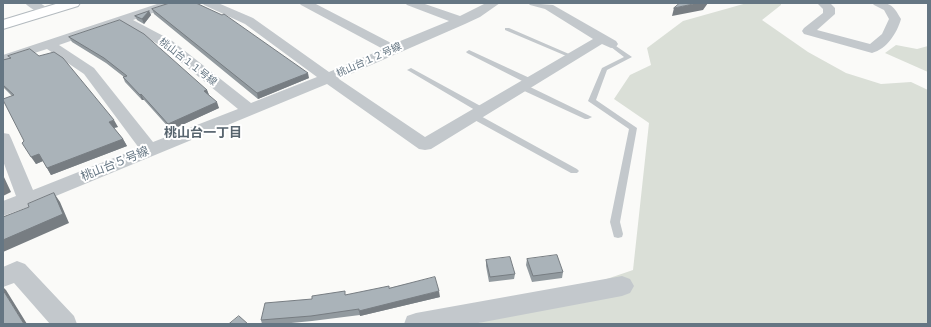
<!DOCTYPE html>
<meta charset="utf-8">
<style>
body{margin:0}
#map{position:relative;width:931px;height:327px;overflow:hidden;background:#fafaf8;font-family:"Alegreya Sans",sans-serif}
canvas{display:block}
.frame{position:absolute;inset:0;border:4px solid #657683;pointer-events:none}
</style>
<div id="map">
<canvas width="931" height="327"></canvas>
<div class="frame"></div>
</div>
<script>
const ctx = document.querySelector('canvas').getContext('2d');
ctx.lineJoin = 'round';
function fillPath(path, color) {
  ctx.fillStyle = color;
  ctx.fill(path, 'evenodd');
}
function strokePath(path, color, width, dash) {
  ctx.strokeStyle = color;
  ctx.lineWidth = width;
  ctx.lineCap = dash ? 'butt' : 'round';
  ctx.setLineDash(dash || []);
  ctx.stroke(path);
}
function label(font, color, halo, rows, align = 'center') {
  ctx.font = font + ' "Alegreya Sans","Noto Sans JP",sans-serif';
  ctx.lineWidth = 4;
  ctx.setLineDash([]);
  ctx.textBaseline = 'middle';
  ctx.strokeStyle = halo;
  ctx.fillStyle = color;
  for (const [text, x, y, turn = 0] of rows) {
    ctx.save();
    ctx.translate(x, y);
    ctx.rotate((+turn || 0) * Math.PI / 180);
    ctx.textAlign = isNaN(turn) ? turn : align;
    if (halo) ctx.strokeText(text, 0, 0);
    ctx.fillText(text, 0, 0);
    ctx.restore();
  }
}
const green = new Path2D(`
 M 747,3 L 781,3 L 781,5 L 762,20 L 808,52 L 846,73 L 881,84 L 911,82 L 928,90 L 928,324 L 475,324 L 633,270 L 649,123 L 614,99 L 630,75 L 651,65 L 647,48 L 683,21 Z
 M 896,45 L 917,49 L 928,46 L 928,72 L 885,53 Z`);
const lane = new Path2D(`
 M 505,28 L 509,28 L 576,57 L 573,59 L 571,58 L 505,30 Z
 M 613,44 L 632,57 L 607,70 L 596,100 L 637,128 L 620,222 L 623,234 L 622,237 L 618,238 L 614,237 L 610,222 L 629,129 L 588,101 L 602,68 L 624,57 L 611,47 L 610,46 Z
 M 469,50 L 534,80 L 535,82 L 531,84 L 528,84 L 467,53 L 466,52 Z
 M 411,68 L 486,109 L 487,111 L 483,113 L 480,113 L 409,71 L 407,70 Z
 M 520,85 L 526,85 L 592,117 L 588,119 L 585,119 L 520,89 Z
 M 471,114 L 477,114 L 577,169 L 579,171 L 577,173 L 571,173 L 471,118 L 470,116 Z`);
const street = new Path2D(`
 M 25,3 L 40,3 L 52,11 L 50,13 C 42,15 30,9 25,3 Z
 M 160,3 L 177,3 L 175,5 L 133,20 L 171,40 L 251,103 L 317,77 L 245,24 L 204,5 L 202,3 L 218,3 L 253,18 L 329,72 L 383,49 L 301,5 L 299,3 L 314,3 L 393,44 L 449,21 L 407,5 L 405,3 L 422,3 L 460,16 L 486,3 L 500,3 L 480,17 L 465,24 L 339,79 L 425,137 L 593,39 L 545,9 L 530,5 L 528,3 L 553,5 L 616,41 L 618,44 L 616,47 L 611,48 L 602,44 L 431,149 L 425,150 L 419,149 L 327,84 L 34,205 L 3,216 L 3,201 L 16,196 L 3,161 L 3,133 L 9,134 L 11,138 L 33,190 L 139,148 L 84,74 L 47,49 L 3,63 L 3,55 ZM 122,23 L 161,46 L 238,109 L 153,142 L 94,68 L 59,45 Z
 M 817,3 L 830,3 L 835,8 L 835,14 L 817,30 L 870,44 L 882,34 L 889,19 L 884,10 L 874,5 L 872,3 C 890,3 892,3 901,19 C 897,33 887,49 872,53 L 804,34 L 802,31 L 804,28 L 823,13 L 823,9 Z
 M 17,261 L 25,264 L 74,316 L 77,324 L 50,324 L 14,283 L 3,287 L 3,267 Z
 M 622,276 L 630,279 L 634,286 L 630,293 L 622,296 L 473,324 L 404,324 L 407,316 L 416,313 Z`);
const secondary = new Path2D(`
 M 59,3 L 80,3 L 78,6 L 3,29 L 3,20 Z`);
const wall = new Path2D(`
 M 152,9 L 309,78 L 258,99 L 154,14 Z
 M 149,11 L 151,15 L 144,24 L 137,20 L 135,16 Z
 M 69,37 L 207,90 L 209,95 L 219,108 L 171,130 L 144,100 L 142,100 L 125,82 L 123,77 L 124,77 L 106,63 L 72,42 Z
 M 8,56 L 118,127 L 114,128 L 123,139 L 127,146 L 51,175 L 43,161 L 36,164 L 24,141 L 12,96 L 3,87 L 3,60 L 10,58 Z
 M 527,259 L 563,272 L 562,278 L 532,282 L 526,265 Z
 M 486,260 L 515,274 L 514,279 L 489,282 L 486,266 Z
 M 389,288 L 440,297 L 360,316 L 360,315 L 312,321 L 281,324 L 262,324 L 261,320 L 346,295 Z`);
const shadedWall = new Path2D(`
 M 698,3 L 708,3 L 703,10 L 672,16 L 674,8 Z
 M 149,11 L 151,15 L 144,24 L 142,19 Z
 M 308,73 L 309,78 L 258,99 L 257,93 Z
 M 207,90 L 209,95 L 204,91 Z
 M 141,94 L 144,100 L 142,100 L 140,95 Z
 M 217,102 L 219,108 L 171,130 L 168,124 Z
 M 114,120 L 118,127 L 113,128 L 109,122 Z
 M 123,139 L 127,146 L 51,175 L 47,168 Z
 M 39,154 L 43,161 L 36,164 L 31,157 Z
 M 3,175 L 11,192 L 3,196 Z
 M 54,193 L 60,202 L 69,223 L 3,252 L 3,240 Z
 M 3,287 L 6,290 L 27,324 L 24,324 L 3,290 Z
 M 439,291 L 440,297 L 360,316 L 359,311 Z`);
const building = new Path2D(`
 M 170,3 L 196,3 L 222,15 L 224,14 L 308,73 L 257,93 L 152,9 Z
 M 680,3 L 698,3 L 674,8 Z
 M 149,11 L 142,19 L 135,16 Z
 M 120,20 L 144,34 L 207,90 L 204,91 L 217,102 L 168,124 L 141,94 L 140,95 L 123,77 L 127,76 L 104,58 L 69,37 Z
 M 30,49 L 39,56 L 54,52 L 63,58 L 114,120 L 109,122 L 123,139 L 47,168 L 39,154 L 31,157 L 22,143 L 24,141 L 3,100 L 3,99 L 14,95 L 3,85 L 3,60 L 11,58 L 8,56 Z
 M 54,193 L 63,214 L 3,240 L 3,217 L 29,207 L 28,204 Z
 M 557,255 L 563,272 L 533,276 L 527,259 Z
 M 510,257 L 515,274 L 490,277 L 486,260 Z
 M 435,277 L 439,291 L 359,311 L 359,309 L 311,316 L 261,320 L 265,303 L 312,299 L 312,296 L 345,291 L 345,295 L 389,286 L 389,288 Z
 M 3,290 L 24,324 L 3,324 Z
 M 239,316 L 248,324 L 229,324 Z`);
const farStreetnames = [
 ["桃山台１２号線",369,60,-24],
 ["桃山台１１号線",188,62,38]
];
const streetNames = [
 ["桃山台５号線",115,164,-22]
];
const neighbourhoodNames = [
 ["桃山台一丁目",203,133]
];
fillPath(green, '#dadfd7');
strokePath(secondary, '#b3babf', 2);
fillPath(lane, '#c3c8cc');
fillPath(street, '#c3c8cc');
fillPath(secondary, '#fff');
fillPath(wall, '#929a9f');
fillPath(shadedWall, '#777d82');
fillPath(building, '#aab3b9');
strokePath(building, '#777d82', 1);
label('10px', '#657683', '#fff', farStreetnames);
label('12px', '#657683', '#fff', streetNames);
label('bold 13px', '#57646e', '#fff', neighbourhoodNames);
</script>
